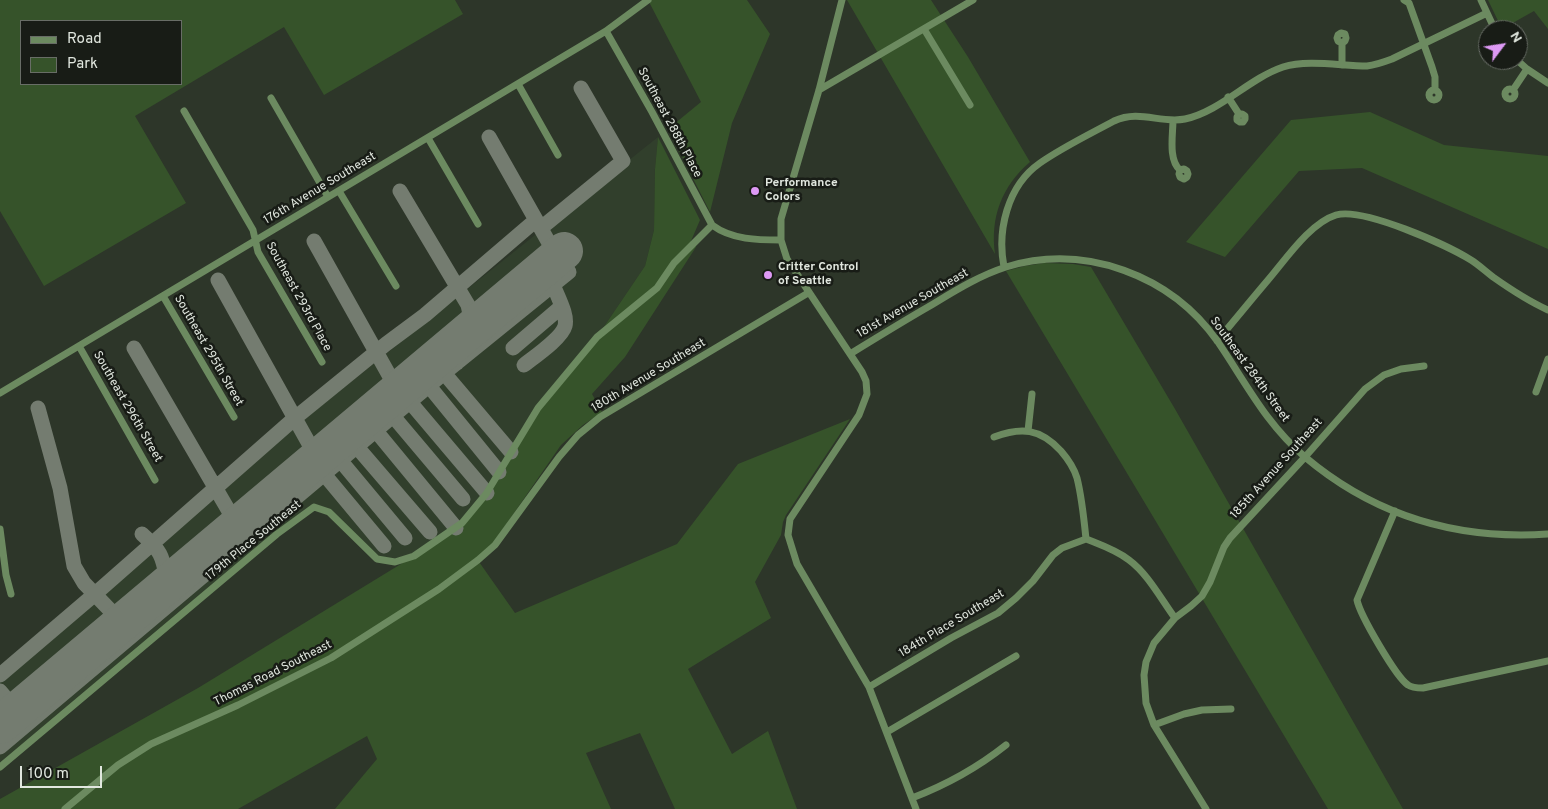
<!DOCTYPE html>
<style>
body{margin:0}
#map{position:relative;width:1548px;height:809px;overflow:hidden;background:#2d3629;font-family:Overpass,sans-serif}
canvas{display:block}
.legend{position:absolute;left:20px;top:20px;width:162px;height:65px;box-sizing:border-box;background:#181c16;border:1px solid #686d66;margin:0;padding:6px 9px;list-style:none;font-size:15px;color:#e1e7df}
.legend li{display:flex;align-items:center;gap:10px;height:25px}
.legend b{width:25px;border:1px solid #686d66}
.north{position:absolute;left:1478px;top:20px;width:50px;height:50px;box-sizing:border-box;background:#181c16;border:1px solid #686d66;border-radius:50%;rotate:59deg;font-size:14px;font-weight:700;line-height:20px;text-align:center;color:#e1e7df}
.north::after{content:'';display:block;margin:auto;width:18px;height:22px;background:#dd99f4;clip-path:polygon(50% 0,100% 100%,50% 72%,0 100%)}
.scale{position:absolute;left:20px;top:766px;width:82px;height:22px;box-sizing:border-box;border:2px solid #e1e7df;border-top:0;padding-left:6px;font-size:15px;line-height:18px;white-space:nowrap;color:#e1e7df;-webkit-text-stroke:4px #181c16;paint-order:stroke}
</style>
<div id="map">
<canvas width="1548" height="809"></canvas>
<ul class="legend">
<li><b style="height:6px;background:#6c8a60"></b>Road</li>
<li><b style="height:14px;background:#36532a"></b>Park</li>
</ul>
<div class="north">N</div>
<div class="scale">100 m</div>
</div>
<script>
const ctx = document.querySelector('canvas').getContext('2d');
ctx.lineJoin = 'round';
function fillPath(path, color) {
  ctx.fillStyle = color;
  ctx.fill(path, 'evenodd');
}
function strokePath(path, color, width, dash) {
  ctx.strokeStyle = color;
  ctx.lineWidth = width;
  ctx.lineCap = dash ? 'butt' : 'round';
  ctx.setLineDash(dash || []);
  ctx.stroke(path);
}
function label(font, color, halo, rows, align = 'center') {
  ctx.font = font + ' Overpass,sans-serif';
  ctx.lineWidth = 5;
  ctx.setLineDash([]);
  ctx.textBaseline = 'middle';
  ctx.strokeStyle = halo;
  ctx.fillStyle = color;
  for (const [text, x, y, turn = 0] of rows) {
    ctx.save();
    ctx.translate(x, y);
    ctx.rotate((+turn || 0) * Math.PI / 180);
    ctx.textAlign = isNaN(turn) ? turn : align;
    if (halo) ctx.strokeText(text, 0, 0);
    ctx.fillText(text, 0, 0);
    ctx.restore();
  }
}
const built = new Path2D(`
 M 658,137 L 655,169 L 654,230 L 645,266 L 597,337 L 511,452 L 462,523 L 414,556 L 395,562 L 377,559 L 329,512 L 314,507 L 0,770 L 0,678 L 288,432 Z`);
const green = new Path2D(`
 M 0,0 L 455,0 L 463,14 L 324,95 L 284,27 L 135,116 L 186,203 L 44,286 L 0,211 ZM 21,21 L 181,21 L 181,84 L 21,84 Z
 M 648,0 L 747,0 L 770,34 L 732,123 L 710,212 L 668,129 L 701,102 Z
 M 847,0 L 931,0 L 968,57 L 1030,162 C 1002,186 990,217 995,254 Z
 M 1488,0 L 1548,0 L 1548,29 L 1534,11 L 1502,29 Z
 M 1370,112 L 1444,145 L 1548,156 L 1548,249 L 1362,168 L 1299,171 L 1225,257 L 1186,242 L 1291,120 Z
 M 658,137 L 700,220 L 691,241 L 696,247 L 625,357 L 592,394 L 602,412 L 583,425 L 561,445 L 494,542 L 477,559 L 515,613 L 677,544 L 738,464 L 850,419 L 786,515 L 783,522 L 781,535 L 755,582 L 771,618 L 688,669 L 732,754 L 768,731 L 797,809 L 675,809 L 640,733 L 586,753 L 611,809 L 335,809 L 377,759 L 367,736 L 238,809 L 0,809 L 0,799 L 198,688 L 414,556 L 462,523 L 487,493 L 538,408 L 597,337 L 645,266 L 654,230 L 655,169 Z
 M 1044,263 L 1073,264 L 1091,267 L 1175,409 L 1403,809 L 1328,809 L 1006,271 L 1025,266 Z`);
const taxiway = new Path2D(`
 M 400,191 L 468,305 L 473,328
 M 541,228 L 623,161 L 581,88
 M 314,241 L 398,391
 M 218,280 L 317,458
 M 134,348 L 237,525
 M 513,348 L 561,307
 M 446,350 L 457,363
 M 524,365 C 534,357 562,338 565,326 C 568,314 557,296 553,284
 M 444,373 L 511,452
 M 429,386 L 499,472
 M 410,402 L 487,493
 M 38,408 L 60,488 L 74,566 L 84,583 L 133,634
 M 393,416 L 463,499
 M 376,431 L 456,528
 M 357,447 L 430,532
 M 340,460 L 405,538
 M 324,474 L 384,546
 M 280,489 L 309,486
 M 142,534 C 163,553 162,556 168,583
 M 0,675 L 95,594 L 295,418 L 386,344 L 425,315 L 536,220
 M 0,691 L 27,723
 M 0,747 L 438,378 L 569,272 L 557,257 L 489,137`);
const runway = new Path2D(`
 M 0,725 L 564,251`);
const minor = new Path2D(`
 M 842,0 L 819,90 L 781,219 L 781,240 L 787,259 L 862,372 L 866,381 L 867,394 L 859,415 L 790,519 L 788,535 L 797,564 L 869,687 L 916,809
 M 1404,0 L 1409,3 L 1432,67 L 1435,77 L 1435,90
 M 1481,0 L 1495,30
 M 924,29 L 970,105
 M 606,31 L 652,112 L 712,225 C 732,240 758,240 781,240
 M 1342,43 L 1338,41 L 1337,38 L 1338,35 L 1341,33 L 1345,34 L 1346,38 L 1345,41 L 1342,43 L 1342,65
 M 1517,60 L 1527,69 L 1548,83
 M 518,84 L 558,155
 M1505 94a5 5 0 1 1 10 0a5 5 0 1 1-10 0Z
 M1429 95a5 5 0 1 1 10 0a5 5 0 1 1-10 0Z
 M 819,90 L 973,0
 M 1513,90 L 1527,69
 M 1228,97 L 1239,114 L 1237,117 L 1237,120 L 1240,122 L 1243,122 L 1245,119 L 1245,116 L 1242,114 L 1239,114
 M 271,98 L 328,197
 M 184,111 L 253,230 L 258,252 L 322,362
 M 1173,120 C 1173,134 1168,160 1180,170 L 1179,174 L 1180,177 L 1184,179 L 1187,177 L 1188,174 L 1187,171 L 1184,169 L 1180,170
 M 428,138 L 478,224
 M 339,191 L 396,286
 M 1004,267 C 997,231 1007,186 1040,163 C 1063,147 1090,134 1114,121 C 1140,109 1160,124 1185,119 C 1221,111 1248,79 1283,67 C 1308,59 1341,66 1367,66 C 1376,65 1384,62 1392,59 L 1487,13
 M 163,296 L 234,417
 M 1217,341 C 1234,321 1251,300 1268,280 C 1286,259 1310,223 1336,215 C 1363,207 1447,245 1471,260 C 1479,265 1485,271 1493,277 C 1510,289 1528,301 1548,310
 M 79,346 L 155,480
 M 850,354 C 876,338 902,322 928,307 C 953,292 978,276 1006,267 C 1085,243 1171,275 1218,342 C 1246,383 1266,424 1305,457 C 1375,516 1458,540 1548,534
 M 1536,392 L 1548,359
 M 0,393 L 606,31 L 648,0
 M 1028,431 L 1032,394
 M 994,437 C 1021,427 1040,428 1061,451 C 1067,458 1074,468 1077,478 C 1082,498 1084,519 1086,539 C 1101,545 1116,550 1129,560 C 1148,574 1161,599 1175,618
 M 1395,511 L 1357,600 C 1360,615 1396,677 1408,685 C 1412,688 1418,688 1423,688 L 1548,661
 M 0,529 L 6,575 L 11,594
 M 869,687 L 951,638 L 998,613 L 1016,598 L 1033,581 L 1053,555 L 1062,548 L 1086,539
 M 1154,725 L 1184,714 L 1202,710 L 1231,709
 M 887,732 L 1016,656
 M 0,767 L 277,534 L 314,507 L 329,512 L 377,559 L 395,562 L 414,556 L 462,523 L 486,494 L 538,408 L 597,337 L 657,288 L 674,263 L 712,225
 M 912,798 C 946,785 977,768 1006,745
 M 65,809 L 118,765 L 151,744 L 238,705 L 331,658 L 439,589 L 478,560 L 495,545 L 559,457 L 578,435 L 600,417 L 808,293
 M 1206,809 L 1154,725 L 1146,703 L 1144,675 L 1146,662 L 1154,643 L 1175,618 L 1191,606 L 1202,596 L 1210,582 L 1224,547 L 1230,538 L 1305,457 L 1365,389 L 1384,375 L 1401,369 L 1424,366`);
const markers = [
 [755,191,5,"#dd99f4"],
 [768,275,5,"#dd99f4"]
];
const streetNames = [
 ["Southeast 288th Place",669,123,62],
 ["176th Avenue Southeast",320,189,-31],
 ["Southeast 293rd Place",298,297,61],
 ["181st Avenue Southeast",913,304,-30],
 ["Southeast 295th Street",208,351,60],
 ["Southeast 284th Street",1249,370,54],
 ["180th Avenue Southeast",649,376,-31],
 ["Southeast 296th Street",127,407,60],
 ["185th Avenue Southeast",1277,469,-48],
 ["179th Place Southeast",254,541,-39],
 ["184th Place Southeast",952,624,-31],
 ["Thomas Road Southeast",273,674,-27]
];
const poiNames = [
 ["Performance",765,184],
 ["Colors",765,198],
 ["Critter Control",778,268],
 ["of Seattle",778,282]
];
fillPath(built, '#313f2c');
fillPath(green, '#36532a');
strokePath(taxiway, '#747c70', 15);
strokePath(runway, '#747c70', 38);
strokePath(minor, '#6c8a60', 7);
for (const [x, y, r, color] of markers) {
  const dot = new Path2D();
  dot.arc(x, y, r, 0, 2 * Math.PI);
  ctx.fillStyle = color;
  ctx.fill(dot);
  strokePath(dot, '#181c16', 2);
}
label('12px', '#e1e7df', '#181c16', streetNames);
label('bold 12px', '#e1e7df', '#181c16', poiNames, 'left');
</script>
